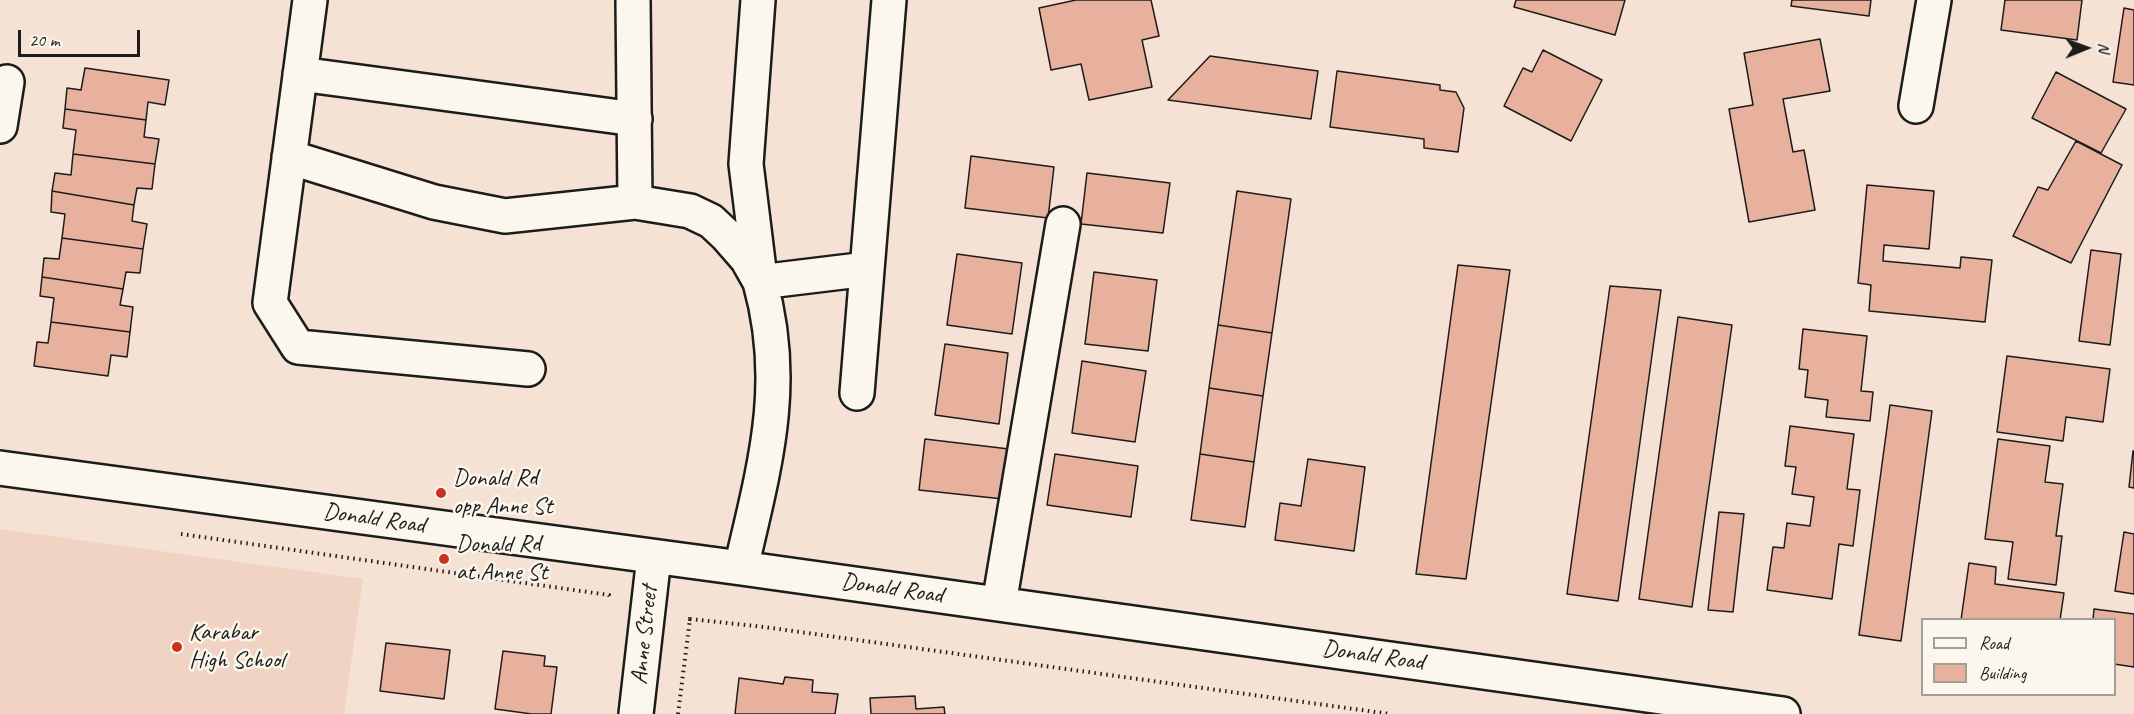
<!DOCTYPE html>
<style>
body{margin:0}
#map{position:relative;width:2134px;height:714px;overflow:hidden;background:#f5e2d4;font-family:Caveat,sans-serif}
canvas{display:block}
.legend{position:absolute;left:1921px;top:618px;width:195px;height:78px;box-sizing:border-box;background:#fbf7ec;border:2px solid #a29f99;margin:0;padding:8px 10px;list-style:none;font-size:18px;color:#1c1c1c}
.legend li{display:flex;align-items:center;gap:12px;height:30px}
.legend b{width:30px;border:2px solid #a29f99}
.north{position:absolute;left:2056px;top:18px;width:60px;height:60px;-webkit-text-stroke:4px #fbf7ec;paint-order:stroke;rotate:89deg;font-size:16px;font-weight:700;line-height:24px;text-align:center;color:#1c1c1c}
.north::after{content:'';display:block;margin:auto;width:21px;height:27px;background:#1c1c1c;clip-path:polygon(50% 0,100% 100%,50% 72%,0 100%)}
.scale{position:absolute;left:18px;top:30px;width:122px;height:27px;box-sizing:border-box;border:3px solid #1c1c1c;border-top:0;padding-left:8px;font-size:18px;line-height:21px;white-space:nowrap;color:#1c1c1c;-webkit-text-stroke:4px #fbf7ec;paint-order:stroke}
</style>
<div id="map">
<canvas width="2134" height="714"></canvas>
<ul class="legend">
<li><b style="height:8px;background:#fbf7ec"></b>Road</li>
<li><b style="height:16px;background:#e8b19d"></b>Building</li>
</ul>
<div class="north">N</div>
<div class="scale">20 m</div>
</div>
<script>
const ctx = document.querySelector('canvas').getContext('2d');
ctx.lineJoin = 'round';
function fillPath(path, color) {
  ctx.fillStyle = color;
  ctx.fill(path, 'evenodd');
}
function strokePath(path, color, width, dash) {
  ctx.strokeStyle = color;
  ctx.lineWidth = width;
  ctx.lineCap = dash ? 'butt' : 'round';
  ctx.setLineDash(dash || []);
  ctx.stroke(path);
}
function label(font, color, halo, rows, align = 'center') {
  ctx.font = font + ' Caveat,sans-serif';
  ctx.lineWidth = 5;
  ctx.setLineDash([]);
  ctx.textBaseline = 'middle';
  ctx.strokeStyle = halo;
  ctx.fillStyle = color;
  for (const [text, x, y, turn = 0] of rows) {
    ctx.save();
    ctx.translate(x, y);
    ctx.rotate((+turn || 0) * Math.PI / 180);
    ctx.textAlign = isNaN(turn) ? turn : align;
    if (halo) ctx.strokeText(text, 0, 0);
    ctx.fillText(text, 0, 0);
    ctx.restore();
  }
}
const built = new Path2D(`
 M 0,529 L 363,579 L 344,714 L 0,714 Z`);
const building = new Path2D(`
 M 1076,0 L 1151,0 L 1159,36 L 1142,40 L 1152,87 L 1089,100 L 1081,64 L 1051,70 L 1039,8 Z
 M 1516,0 L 1625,0 L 1615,35 L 1514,7 Z
 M 1792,0 L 1871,0 L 1869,16 L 1791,6 Z
 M 2005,0 L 2082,0 L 2077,40 L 2001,30 Z
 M 2124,8 L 2134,10 L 2134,85 L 2113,82 Z
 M 1820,39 L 1830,91 L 1783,99 L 1793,152 L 1804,150 L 1815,210 L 1749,222 L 1729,109 L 1753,105 L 1744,53 Z
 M 1543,50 L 1602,80 L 1571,141 L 1504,106 L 1523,68 L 1532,72 Z
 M 1210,56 L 1318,71 L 1311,119 L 1168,100 Z
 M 85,68 L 169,80 L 165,105 L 148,102 L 146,120 L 65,109 L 67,88 L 81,90 Z
 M 1337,71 L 1440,85 L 1440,90 L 1456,92 L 1464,108 L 1458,152 L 1424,148 L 1424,139 L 1330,127 Z
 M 2056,72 L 2126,109 L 2101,153 L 2032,118 Z
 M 65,109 L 146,120 L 144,137 L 159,139 L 155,164 L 73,154 L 76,130 L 63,128 Z
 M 2076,141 L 2122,165 L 2071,263 L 2013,236 L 2038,187 L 2048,190 Z
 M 73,154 L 155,164 L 152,189 L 137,188 L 134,205 L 52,191 L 55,173 L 71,175 Z
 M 971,156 L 1054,167 L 1048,218 L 965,208 Z
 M 1087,173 L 1170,183 L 1163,233 L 1081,224 Z
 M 1867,185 L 1934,191 L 1929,249 L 1884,245 L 1883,261 L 1960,268 L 1961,257 L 1992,260 L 1985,322 L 1869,311 L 1871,285 L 1858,283 Z
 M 52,191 L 134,205 L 132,221 L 147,224 L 143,249 L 62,238 L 65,214 L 51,212 Z
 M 1237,191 L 1291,199 L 1272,333 L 1218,325 Z
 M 62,238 L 143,249 L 140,273 L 126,272 L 123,289 L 42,277 L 44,258 L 59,259 Z
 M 2091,250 L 2121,254 L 2110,345 L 2079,341 Z
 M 957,254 L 1022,263 L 1012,334 L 947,325 Z
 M 1458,265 L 1510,270 L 1466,579 L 1416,574 Z
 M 1094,272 L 1157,280 L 1148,351 L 1085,344 Z
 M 42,277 L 123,289 L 120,305 L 133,307 L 130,332 L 51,322 L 54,298 L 40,296 Z
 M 1610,286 L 1661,290 L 1618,601 L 1567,594 Z
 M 1678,317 L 1732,325 L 1692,607 L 1639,599 Z
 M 51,322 L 130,332 L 127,357 L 111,355 L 108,376 L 34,366 L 37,342 L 48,343 Z
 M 1218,325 L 1272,333 L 1263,396 L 1209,388 Z
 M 1803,329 L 1867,336 L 1861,391 L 1873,392 L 1870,421 L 1826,417 L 1828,400 L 1805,397 L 1808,370 L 1799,369 Z
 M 945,344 L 1008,353 L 999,424 L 935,415 Z
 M 2007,356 L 2110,369 L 2103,422 L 2066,417 L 2063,441 L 1997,432 Z
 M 1082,361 L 1146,371 L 1135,442 L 1072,433 Z
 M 1209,388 L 1263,396 L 1254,462 L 1200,454 Z
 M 1890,405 L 1932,411 L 1901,641 L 1859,635 Z
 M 1790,426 L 1854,434 L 1847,489 L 1860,490 L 1853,546 L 1839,544 L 1832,599 L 1767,590 L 1773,547 L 1784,548 L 1787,523 L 1810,526 L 1814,497 L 1792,494 L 1796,467 L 1785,466 Z
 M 925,439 L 1009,449 L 1003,499 L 919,490 Z
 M 1998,439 L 2050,446 L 2045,482 L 2063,484 L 2056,536 L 2062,536 L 2056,585 L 2008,579 L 2013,542 L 1985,539 Z
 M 2133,451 L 2134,451 L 2134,488 L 2129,487 Z
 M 1055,454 L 1138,466 L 1131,517 L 1047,505 Z
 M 1200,454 L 1254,462 L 1245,527 L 1191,520 Z
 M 1308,459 L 1365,467 L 1354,551 L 1275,540 L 1280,503 L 1301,506 Z
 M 1719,512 L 1744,514 L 1733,612 L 1708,610 Z
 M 2124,532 L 2134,534 L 2134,594 L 2115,591 Z
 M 1969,563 L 1996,567 L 1995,584 L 2064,593 L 2060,620 L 1961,620 Z
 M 2094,609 L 2134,614 L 2134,667 L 2114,664 L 2114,620 L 2093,620 Z
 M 386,643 L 450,650 L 444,699 L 380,691 Z
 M 503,651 L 545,656 L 544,666 L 557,667 L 551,714 L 532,714 L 495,709 Z
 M 785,677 L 813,680 L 812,692 L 838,694 L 835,714 L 735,714 L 739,678 L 783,684 Z
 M 915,696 L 916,709 L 944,707 L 945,714 L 871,714 L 870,698 Z`);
const path = new Path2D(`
 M 181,534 L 609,595 L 611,599
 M 690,619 L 764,627 L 1390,714
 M 678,714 L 690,619 L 685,619`);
const minor = new Path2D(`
 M 310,0 L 270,303 L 298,347 L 528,369
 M 633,0 L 635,202
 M 758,0 L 746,164 L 760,278
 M 300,74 L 635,119
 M 1916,106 L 1934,0
 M 0,126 L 7,82
 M 289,157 L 434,202 L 505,216 L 635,202 L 690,211 L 711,221 L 727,236 L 747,259 L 760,282
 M 857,393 L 889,0
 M 0,468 L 741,568 L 1783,714
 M 741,568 C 764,468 789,385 760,282 L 867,269
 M 999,604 L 1063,224
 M 636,714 L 654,557`);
const markers = [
 [441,493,6,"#c8321e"],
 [444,559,6,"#c8321e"],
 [177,647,6,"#c8321e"]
];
const poiNames = [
 ["Donald Rd",453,479],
 ["opp Anne St",453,507],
 ["Donald Rd",456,545],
 ["at Anne St",456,573],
 ["Karabar",189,633],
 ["High School",189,661]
];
const streetNames = [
 ["Donald Road",374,519,8],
 ["Donald Road",892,589,8],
 ["Anne Street",645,635,-84],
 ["Donald Road",1373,656,8]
];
fillPath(built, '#f1d3c4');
fillPath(building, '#e8b19d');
strokePath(building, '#1c1c1c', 1.5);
strokePath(minor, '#1c1c1c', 38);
strokePath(path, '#1c1c1c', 4, [1.5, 4.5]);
strokePath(minor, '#fbf7ec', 33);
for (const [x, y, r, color] of markers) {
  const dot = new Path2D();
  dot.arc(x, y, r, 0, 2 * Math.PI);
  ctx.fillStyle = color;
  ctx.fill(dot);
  strokePath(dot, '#fbf7ec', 2);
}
label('24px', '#1c1c1c', '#fbf7ec', poiNames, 'left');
label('24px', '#1c1c1c', '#fbf7ec', streetNames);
</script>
